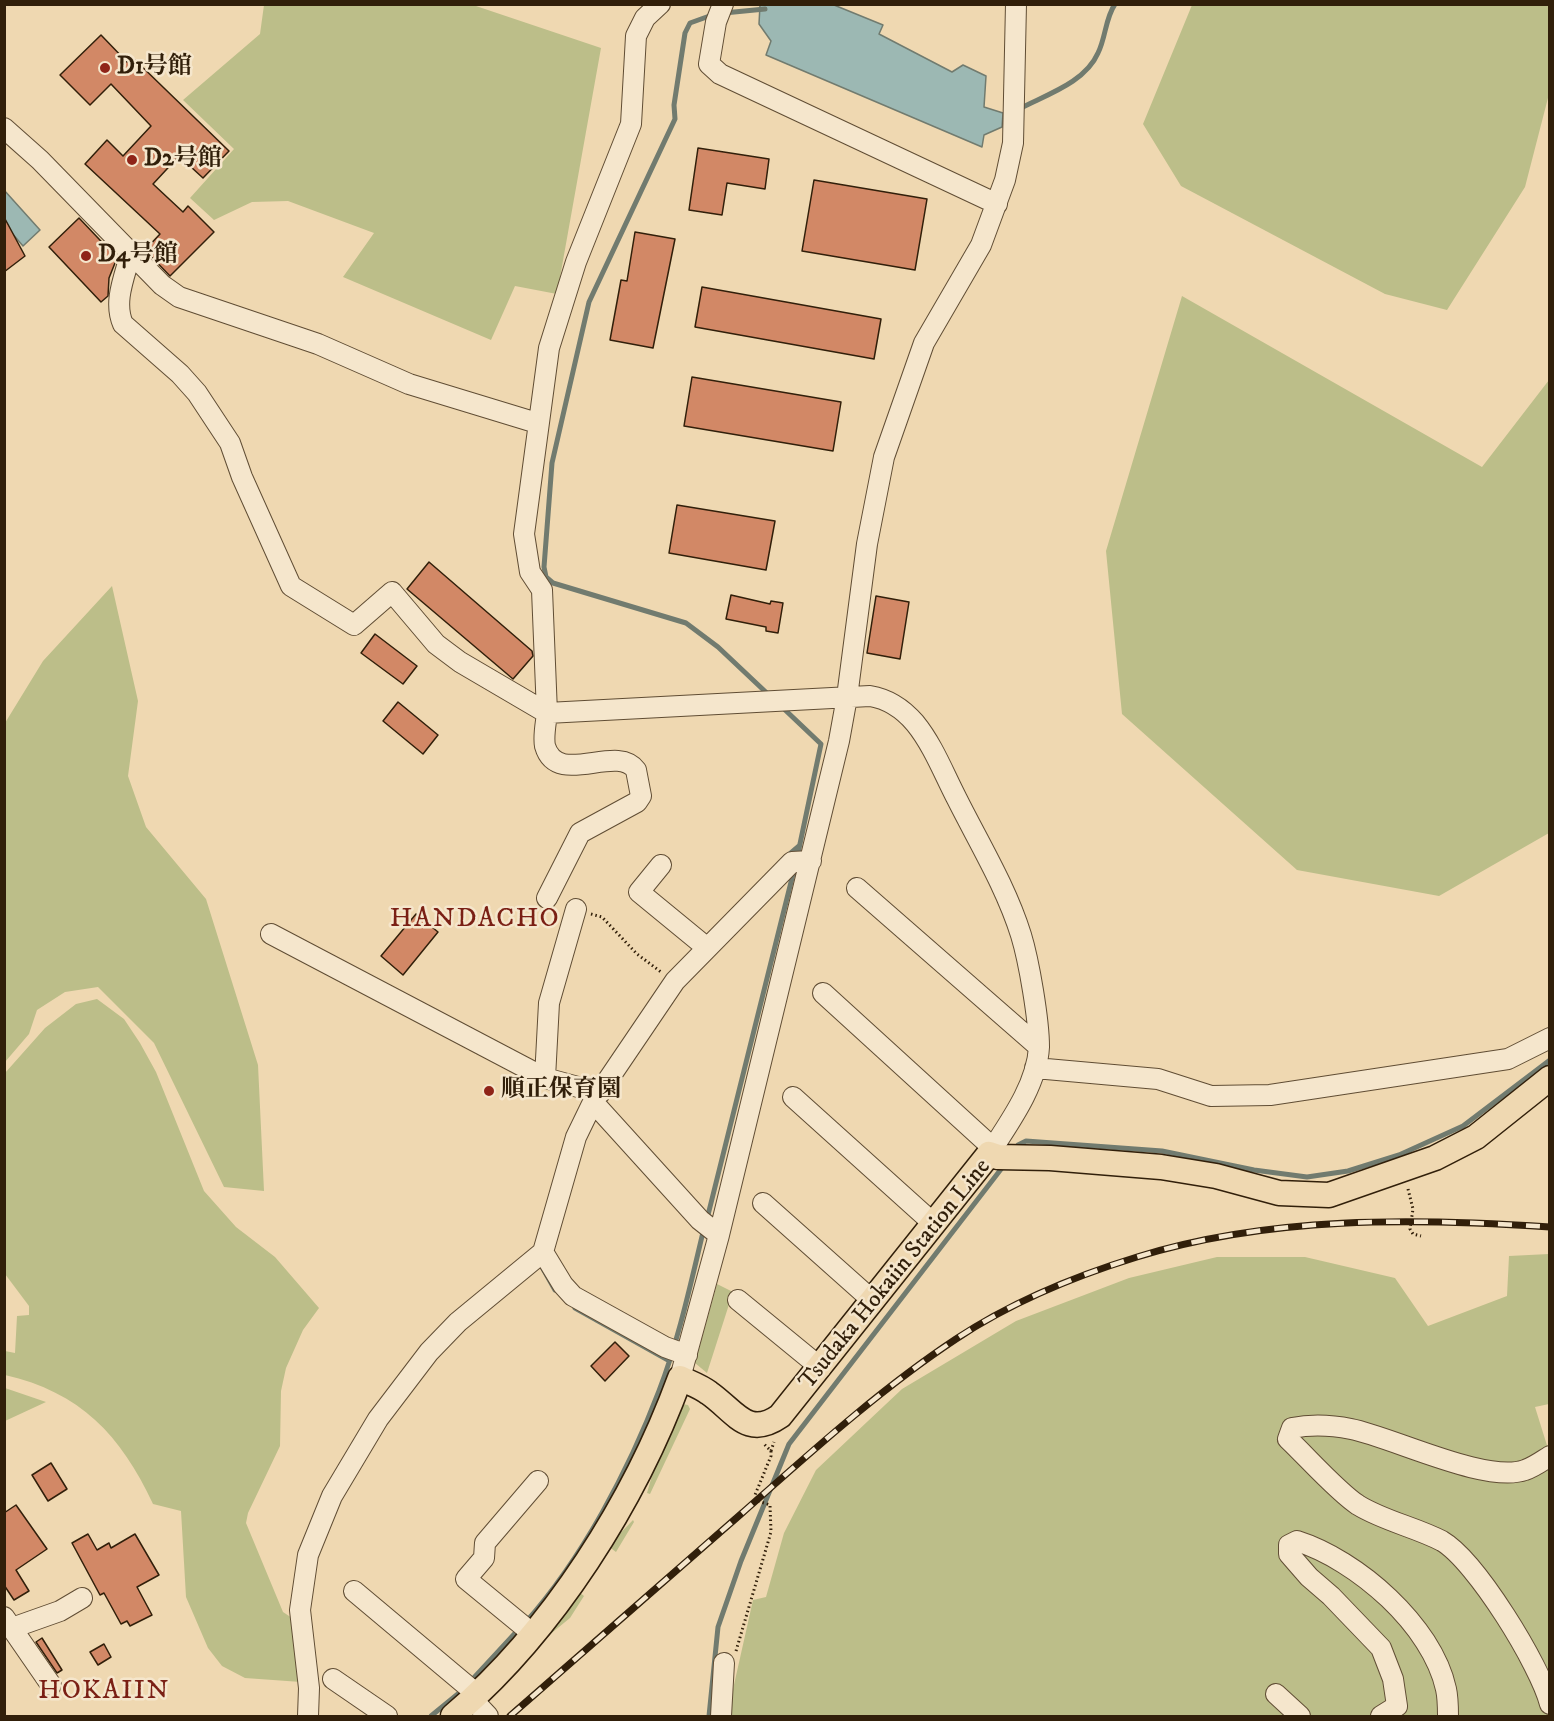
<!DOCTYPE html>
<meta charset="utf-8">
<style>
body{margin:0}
#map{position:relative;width:1554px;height:1721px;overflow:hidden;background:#efd8b1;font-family:"IM FELL DW Pica",serif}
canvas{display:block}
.frame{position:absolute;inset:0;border:6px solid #311f0a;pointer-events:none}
</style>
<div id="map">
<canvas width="1554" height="1721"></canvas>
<div class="frame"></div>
</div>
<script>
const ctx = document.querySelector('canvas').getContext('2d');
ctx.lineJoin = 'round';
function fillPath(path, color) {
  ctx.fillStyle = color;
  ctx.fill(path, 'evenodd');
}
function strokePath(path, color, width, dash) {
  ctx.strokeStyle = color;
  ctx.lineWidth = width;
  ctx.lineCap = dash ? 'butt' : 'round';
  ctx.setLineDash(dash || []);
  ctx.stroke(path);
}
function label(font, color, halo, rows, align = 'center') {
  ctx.font = font + ' "IM FELL DW Pica","Noto Serif JP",serif';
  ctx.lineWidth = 5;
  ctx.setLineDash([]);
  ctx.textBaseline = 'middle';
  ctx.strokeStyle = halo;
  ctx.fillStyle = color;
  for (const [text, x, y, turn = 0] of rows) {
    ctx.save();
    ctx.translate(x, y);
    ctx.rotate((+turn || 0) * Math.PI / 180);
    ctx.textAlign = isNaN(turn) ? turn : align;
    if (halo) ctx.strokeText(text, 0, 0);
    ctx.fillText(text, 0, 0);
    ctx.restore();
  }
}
const green = new Path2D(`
 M 264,5 L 473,5 L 601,48 L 557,294 L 515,286 L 491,340 L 343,277 L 374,233 L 288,201 L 252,202 L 214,220 L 190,198 L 234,149 L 183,100 L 260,34 Z
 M 1192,5 L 1549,5 L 1549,94 L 1525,187 L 1447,310 L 1385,294 L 1181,186 L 1143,124 Z
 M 1182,296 L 1482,467 L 1549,380 L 1549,833 L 1439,896 L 1297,870 L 1122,714 L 1106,551 Z
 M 112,586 L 138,701 L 128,776 L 146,827 L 206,899 L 258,1065 L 264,1191 L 224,1187 L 154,1043 L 98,987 L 65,992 L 37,1010 L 29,1034 L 5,1062 L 5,723 L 43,661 Z
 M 97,999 L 124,1019 L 140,1043 L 156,1072 L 204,1191 L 236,1227 L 275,1257 L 319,1308 L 303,1330 L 286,1368 L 281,1391 L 280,1446 L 248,1513 L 246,1523 L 283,1612 L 295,1620 L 301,1682 L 245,1678 L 222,1666 L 208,1648 L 186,1597 L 181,1511 L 153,1504 C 121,1435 80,1392 5,1375 L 5,1351 L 15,1353 L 17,1316 L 29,1315 L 29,1306 L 5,1274 L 5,1073 L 45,1028 L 76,1004 Z
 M 1549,1254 L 1549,1404 L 1535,1407 L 1550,1455 L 1549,1716 L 727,1716 L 753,1600 L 766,1597 L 784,1533 L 816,1470 L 902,1389 L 1016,1321 L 1129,1278 L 1217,1257 L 1305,1257 L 1395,1278 L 1428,1326 L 1507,1296 L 1509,1256 Z
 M 717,1284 L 733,1292 L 707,1373 L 695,1363 Z
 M 5,1388 L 46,1402 L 5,1421 Z
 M 682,1404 L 688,1405 L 690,1409 L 650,1494 L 647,1493 L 658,1455 Z
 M 633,1520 L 634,1522 L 616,1552 L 608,1546 Z
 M 579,1592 L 584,1596 L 570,1618 L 548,1636 L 546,1634 Z`);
const water = new Path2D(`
 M 834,5 L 883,25 L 879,34 L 952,72 L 963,65 L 986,76 L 984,107 L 1003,113 L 1002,127 L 984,135 L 982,147 L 766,55 L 771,41 L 759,24 L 760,5 Z
 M 4,190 L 40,230 L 23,246 L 5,225 Z`);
const stream = new Path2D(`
 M 724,13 L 765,9
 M 715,14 L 690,23 L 685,33 L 674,105 L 675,119 L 589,302 L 552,463 L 544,567 L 546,577 L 553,583 L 686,623 L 718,647 L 771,697
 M 1019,109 C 1045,95 1085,83 1098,53 C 1106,37 1105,19 1115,4
 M 782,707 L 821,744 L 797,858
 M 785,858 L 799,846
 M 1013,1151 L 1018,1145 L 1026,1141 L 1162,1151 L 1254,1170 L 1307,1177 L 1348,1171 L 1399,1155 L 1463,1126 L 1550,1060
 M 707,1219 L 794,870
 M 542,1267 L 555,1290
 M 575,1308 L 668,1360
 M 525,1623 C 582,1559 629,1470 659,1391 C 679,1339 691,1282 704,1228
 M 470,1682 L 519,1629
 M 431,1716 L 464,1689
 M 709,1716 L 718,1627 L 741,1561 L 789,1444 L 1005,1164`);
const building = new Path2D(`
 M 101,35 L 127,62 L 132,57 L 229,151 L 203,178 L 179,156 L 153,184 L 183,212 L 188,206 L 214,232 L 170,276 L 145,250 L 160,234 L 85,164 L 107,140 L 123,156 L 151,126 L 111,84 L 90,105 L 60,75 Z
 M 698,148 L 769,159 L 765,189 L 727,183 L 722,215 L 689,210 Z
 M 814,180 L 927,199 L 915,270 L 802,251 Z
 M 4,217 L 25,256 L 4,272 Z
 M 79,218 L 117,258 L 109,278 L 108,296 L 101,302 L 49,247 Z
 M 635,232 L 675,239 L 653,348 L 610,340 L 621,280 L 627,281 Z
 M 702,287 L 881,319 L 874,359 L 695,327 Z
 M 692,377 L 841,402 L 833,451 L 684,426 Z
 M 677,505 L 775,521 L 766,570 L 669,553 Z
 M 429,562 L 532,651 L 533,656 L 513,679 L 407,589 Z
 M 731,595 L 770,604 L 771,601 L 783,603 L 778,633 L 766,631 L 766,627 L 726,619 Z
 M 876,596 L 909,602 L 900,659 L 867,653 Z
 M 375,634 L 417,666 L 403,684 L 361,653 Z
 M 398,702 L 438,735 L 423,754 L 383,721 Z
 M 416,914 L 438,932 L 403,975 L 381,956 Z
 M 615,1342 L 629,1356 L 605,1381 L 591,1366 Z
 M 51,1463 L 67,1489 L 48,1501 L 32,1475 Z
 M 16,1505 L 47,1549 L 16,1570 L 29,1591 L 14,1600 L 4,1585 L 4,1513 Z
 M 88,1534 L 97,1550 L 109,1543 L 111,1548 L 135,1534 L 159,1575 L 137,1587 L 152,1615 L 130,1626 L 127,1621 L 121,1624 L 104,1593 L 100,1595 L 72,1543 Z
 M 42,1638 L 62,1670 L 57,1673 L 36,1642 Z
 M 104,1644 L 111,1657 L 98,1665 L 90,1652 Z`);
const path = new Path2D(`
 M 591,914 L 602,917 L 637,954 L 661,972
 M 1408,1189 L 1413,1209 L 1410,1229 L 1413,1234 L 1421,1236
 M 771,1451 L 774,1442
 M 736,1651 L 771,1532 L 770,1505 L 758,1501 L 755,1495 L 771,1456 L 771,1451 L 764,1444`);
const minor = new Path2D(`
 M 660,4 L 645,18 L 636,36 L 631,124 L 576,262 L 549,348 L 524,534 L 530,572 L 542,590 L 547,713 L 870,696 C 888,699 903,709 915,723 C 933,745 944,774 957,799 C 979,843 1006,887 1021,935 C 1029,961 1039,1020 1039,1047 C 1037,1085 1009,1123 989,1154
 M 723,4 L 716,22 L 709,64 L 720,74 L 997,204
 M 4,128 L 40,160 L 162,285 L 179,297 L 318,344 L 409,384 L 537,423
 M 131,252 C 125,276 113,301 123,324 L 180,374 L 197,393 L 230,443 L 242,477 L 291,586 L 354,625 L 392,592 L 436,644 L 460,662 L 547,713 C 546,723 543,736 545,746 C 557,788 617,743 636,770 L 641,796 L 637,802 L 580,833 L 547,898
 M 661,865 L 639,892 L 706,947
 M 857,888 L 1039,1047
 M 271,934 L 545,1078 L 600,1093
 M 823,993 L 993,1148
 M 1035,1068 L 1158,1079 L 1211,1096 L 1270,1095 L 1508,1059 L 1550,1038
 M 545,1078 L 549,1003 L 576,909
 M 793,1097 L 934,1224
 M 593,1102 L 700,1220 L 719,1235
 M 763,1203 L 873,1301
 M 543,1252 L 563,1285 L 573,1296 L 665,1347 L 687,1355
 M 738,1300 L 821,1368
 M 680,1378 L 719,1235 L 839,741 L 847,697 L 867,544 L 884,457 L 924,343 L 981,245 L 1005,180 L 1013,143 L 1016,4
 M 1550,1456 C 1542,1461 1534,1467 1525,1470 C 1486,1484 1392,1437 1351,1429 C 1331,1425 1312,1424 1292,1428 L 1288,1439 C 1307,1457 1338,1492 1358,1505 C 1384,1521 1415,1527 1442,1541 C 1476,1561 1540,1665 1550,1704
 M 354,1591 L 478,1695
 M 4,1617 L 51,1685
 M 12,1628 L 60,1611 L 82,1598
 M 533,1634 L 466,1579 L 484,1558 L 485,1543 L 538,1481
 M 333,1679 L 387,1716
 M 1276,1694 L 1300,1716
 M 473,1700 L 488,1716
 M 308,1716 L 309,1688 L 300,1610 L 308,1555 L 332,1496 L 378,1419 L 429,1352 L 458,1322 L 543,1252 L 576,1137 L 593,1102 L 675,981 L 792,862 L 811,861
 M 721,1716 L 724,1663
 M 1381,1716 L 1397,1706 L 1393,1679 L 1381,1648 L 1331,1596 L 1309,1577 L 1289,1554 L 1289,1545 L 1297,1541 C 1357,1560 1432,1625 1446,1689 C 1448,1698 1448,1707 1448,1716`);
const major = new Path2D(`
 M 453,1716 C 553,1631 635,1501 680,1378 C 690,1383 700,1386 709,1393 C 735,1411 747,1439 780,1416 L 989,1154 L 998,1157 L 1050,1158 L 1161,1167 L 1216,1176 L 1279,1193 L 1329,1195 L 1435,1158 L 1476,1137 L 1550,1078`);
const rail = new Path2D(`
 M 510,1716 C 587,1649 664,1581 741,1514 C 810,1453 879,1390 956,1339 C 1010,1303 1075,1276 1137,1257 C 1269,1216 1413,1218 1550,1227`);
const markers = [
 [105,68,6,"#8f2418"],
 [132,160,6,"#8f2418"],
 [86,256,6,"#8f2418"],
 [489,1091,6,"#8f2418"]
];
const poiNames = [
 ["D1号館",117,68],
 ["D2号館",144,160],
 ["D4号館",98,256],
 ["順正保育園",501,1091]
];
const streetNames = [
 ["Tsudaka Hokaiin Station Line",896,1275,-51]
];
const quarterNames = [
 ["HANDACHO",475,920],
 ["HOKAIIN",104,1692]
];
fillPath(green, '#bcbe89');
fillPath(water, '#9cb8b3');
strokePath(water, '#717b6f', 1.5);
strokePath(stream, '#717b6f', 5);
fillPath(building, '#d28866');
strokePath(building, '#311f0a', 1.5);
strokePath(minor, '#604d34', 22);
strokePath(major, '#311f0a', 27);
strokePath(path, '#311f0a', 3, [1.5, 3]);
strokePath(minor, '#f5e6cc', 20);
strokePath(major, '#efd8b1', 24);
strokePath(rail, '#311f0a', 7);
strokePath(rail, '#f5e6cc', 4.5, [14]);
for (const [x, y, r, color] of markers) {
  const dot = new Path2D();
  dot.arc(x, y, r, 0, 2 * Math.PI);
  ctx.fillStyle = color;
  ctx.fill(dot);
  strokePath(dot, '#f5e6cc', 2);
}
label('bold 24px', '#311f0a', '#f5e6cc', poiNames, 'left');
label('24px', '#311f0a', '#f5e6cc', streetNames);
ctx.letterSpacing = '1.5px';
label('27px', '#7a1f14', '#f5e6cc', quarterNames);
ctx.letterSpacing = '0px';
</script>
